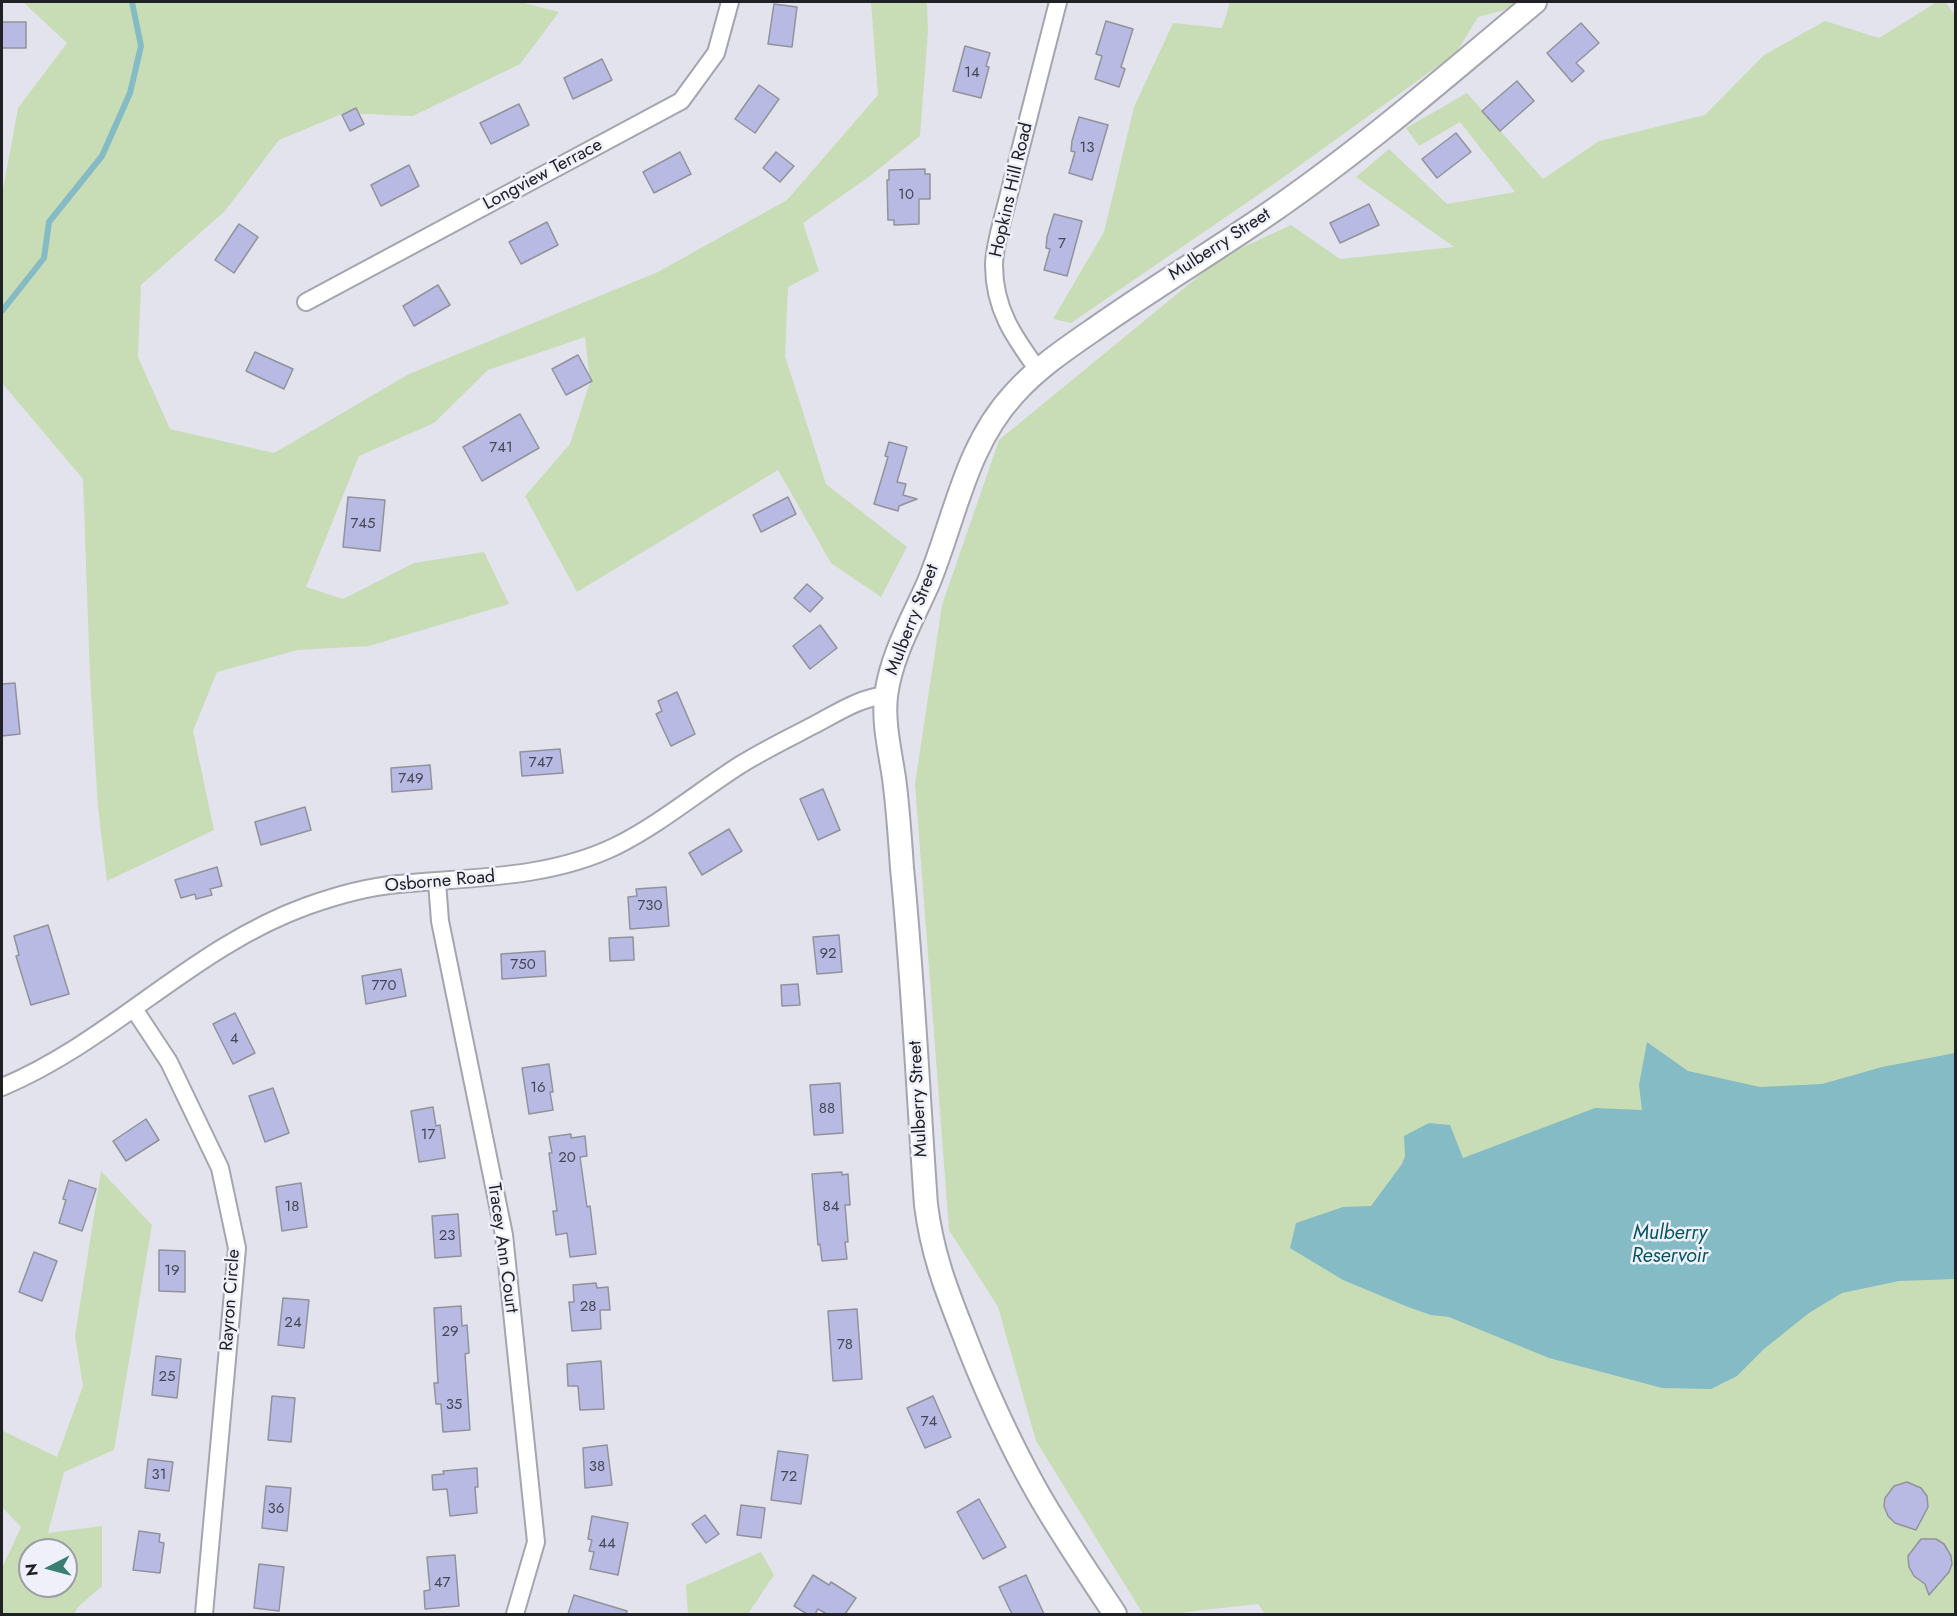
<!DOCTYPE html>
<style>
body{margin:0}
#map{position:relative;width:1957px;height:1616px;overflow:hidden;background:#e2e3ed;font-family:Jost,sans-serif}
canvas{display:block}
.frame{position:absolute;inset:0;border:3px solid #202124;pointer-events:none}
.north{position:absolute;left:18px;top:1538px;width:60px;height:60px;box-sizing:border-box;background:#eff0fa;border:2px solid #9c9da4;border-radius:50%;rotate:264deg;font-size:16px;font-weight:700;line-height:24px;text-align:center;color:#202124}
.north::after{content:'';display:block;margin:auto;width:21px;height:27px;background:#3a7f73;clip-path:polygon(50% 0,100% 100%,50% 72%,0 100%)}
</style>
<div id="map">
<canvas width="1957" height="1616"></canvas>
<div class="frame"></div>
<div class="north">N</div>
</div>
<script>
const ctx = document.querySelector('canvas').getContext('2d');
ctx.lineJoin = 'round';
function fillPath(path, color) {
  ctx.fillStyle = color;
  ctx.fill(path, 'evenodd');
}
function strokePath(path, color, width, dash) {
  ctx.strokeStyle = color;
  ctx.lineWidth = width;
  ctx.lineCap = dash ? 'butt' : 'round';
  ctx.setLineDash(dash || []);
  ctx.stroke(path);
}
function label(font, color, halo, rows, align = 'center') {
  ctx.font = font + ' Jost,sans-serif';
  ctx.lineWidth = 5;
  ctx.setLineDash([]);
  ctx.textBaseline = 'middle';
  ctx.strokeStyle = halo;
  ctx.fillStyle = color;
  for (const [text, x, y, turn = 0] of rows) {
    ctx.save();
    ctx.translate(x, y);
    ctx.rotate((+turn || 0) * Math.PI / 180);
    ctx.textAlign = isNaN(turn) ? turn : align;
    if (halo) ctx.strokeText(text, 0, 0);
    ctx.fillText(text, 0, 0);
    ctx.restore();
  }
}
const green = new Path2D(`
 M 23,2 L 520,2 L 559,12 L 520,64 L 413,116 L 344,113 L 279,140 L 225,211 L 141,285 L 138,357 L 170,429 L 274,453 L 409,374 L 658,272 L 787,200 L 878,95 L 871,2 L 927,2 L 928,31 L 920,136 L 870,176 L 803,223 L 819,271 L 788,287 L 785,356 L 826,484 L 907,547 L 881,597 L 831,563 L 778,470 L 577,592 L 525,496 L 570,444 L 590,382 L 585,337 L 488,370 L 434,423 L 359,456 L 306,587 L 343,599 L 414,563 L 484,552 L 509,604 L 369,646 L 298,650 L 217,672 L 193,731 L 214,830 L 107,881 L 98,808 L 90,676 L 83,479 L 2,383 L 2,195 L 18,108 L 67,43 Z
 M 1230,2 L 1527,2 L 1523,5 L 1478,17 L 1456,53 L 1274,184 L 1071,323 L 1053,319 L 1104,232 L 1134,107 L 1173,23 L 1222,28 Z
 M 1937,2 L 1945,2 L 1956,16 L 1955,1614 L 1265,1614 L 1258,1604 L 1185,1612 L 1184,1614 L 1143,1614 L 1036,1441 L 998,1307 L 949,1230 L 915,784 L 942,605 L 999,440 L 1222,257 L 1291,225 L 1340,259 L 1454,247 L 1356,177 L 1389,149 L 1447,204 L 1515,192 L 1460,122 L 1419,146 L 1406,128 L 1467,93 L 1543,179 L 1599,141 L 1705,115 L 1764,55 L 1825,21 L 1879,38 Z
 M 101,1171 L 152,1225 L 114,1450 L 64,1472 L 48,1533 L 102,1526 L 102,1586 L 78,1607 L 74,1614 L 2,1614 L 2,1568 L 21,1527 L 2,1507 L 2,1436 L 3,1431 L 57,1457 L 83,1386 L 75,1336 ZM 30,1550 L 66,1550 L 66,1586 L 30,1586 Z
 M 761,1552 L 774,1575 L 748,1614 L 688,1614 L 686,1585 Z`);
const water = new Path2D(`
 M 1647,1042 L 1688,1071 L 1760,1087 L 1822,1084 L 1882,1067 L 1955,1053 L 1955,1279 L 1899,1281 L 1842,1293 L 1809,1313 L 1764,1349 L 1737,1376 L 1711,1389 L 1662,1388 L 1549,1358 L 1449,1317 L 1431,1315 L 1408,1307 L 1343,1280 L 1290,1248 L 1296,1223 L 1343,1207 L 1371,1206 L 1402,1164 L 1405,1156 L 1404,1136 L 1429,1123 L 1450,1125 L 1463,1158 L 1595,1108 L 1642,1110 L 1639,1085 Z`);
const stream = new Path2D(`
 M 2,311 L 44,258 L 49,222 L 102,156 L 130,93 L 141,46 L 132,2`);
const building = new Path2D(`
 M 774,4 L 797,7 L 792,47 L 768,44 Z
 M 1106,21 L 1133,29 L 1121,67 L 1125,69 L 1119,87 L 1095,79 L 1102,56 L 1096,54 Z
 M 2,22 L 26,22 L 26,48 L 2,48 Z
 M 1581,23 L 1599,43 L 1576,63 L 1584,71 L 1572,82 L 1547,53 Z
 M 965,46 L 990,53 L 986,66 L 989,67 L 981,98 L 953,91 Z
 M 602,59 L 612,80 L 573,99 L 564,78 Z
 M 1517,81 L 1534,101 L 1500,131 L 1482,111 Z
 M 759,85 L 779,99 L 755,133 L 735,119 Z
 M 519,104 L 529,125 L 491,144 L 480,123 Z
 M 356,108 L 364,124 L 350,131 L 342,115 Z
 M 1079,117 L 1108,125 L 1092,180 L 1069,173 L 1075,152 L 1071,151 L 1072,141 Z
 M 1456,133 L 1471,152 L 1437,178 L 1422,159 Z
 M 680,152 L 691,174 L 654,193 L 643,172 Z
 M 776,152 L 794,166 L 780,182 L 763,168 Z
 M 409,165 L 419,186 L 381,206 L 371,185 Z
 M 925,169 L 925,174 L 930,174 L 930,199 L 919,199 L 919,224 L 894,225 L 894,220 L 888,220 L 887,180 L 889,180 L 889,170 Z
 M 1369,204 L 1379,225 L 1340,243 L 1330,223 Z
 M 1054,214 L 1082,221 L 1067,276 L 1044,270 L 1050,249 L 1046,248 L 1047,237 Z
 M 547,222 L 558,245 L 521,264 L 509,242 Z
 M 239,224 L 258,237 L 234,273 L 215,260 Z
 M 438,285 L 450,305 L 414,326 L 403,306 Z
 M 255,352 L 293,369 L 284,389 L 246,371 Z
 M 578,355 L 592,381 L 566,395 L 552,369 Z
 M 520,414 L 539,448 L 482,481 L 463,447 Z
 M 889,442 L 907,447 L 897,482 L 906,484 L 903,495 L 917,499 L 899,506 L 898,511 L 874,504 L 888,457 L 885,456 Z
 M 348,497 L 385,500 L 380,551 L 343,547 Z
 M 788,497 L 796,514 L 761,532 L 753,515 Z
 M 807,584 L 823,598 L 810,612 L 794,598 Z
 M 820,625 L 837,648 L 810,669 L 793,646 Z
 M 15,683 L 20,734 L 2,736 L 2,684 Z
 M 677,692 L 695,734 L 671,746 L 656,714 L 662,711 L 658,701 Z
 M 560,749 L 563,773 L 522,776 L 520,752 Z
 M 430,765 L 432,789 L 392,792 L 391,768 Z
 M 823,789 L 840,830 L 818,840 L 800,799 Z
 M 305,807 L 311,830 L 261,845 L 255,822 Z
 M 729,829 L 742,851 L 702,875 L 689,853 Z
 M 217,867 L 222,886 L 210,889 L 212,895 L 196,899 L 195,894 L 181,898 L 175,880 Z
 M 666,887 L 669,926 L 630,929 L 628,897 L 637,896 L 636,889 Z
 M 48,925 L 69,994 L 31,1005 L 16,956 L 19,955 L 14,936 Z
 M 839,935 L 842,972 L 817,974 L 813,937 Z
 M 633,937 L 634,960 L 610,961 L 609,938 Z
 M 545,951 L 546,976 L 502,979 L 501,954 Z
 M 401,969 L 406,996 L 366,1004 L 362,976 Z
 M 798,984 L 800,1005 L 782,1006 L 781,985 Z
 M 235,1013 L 255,1053 L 233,1064 L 213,1024 Z
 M 549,1064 L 553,1092 L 550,1092 L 553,1110 L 529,1114 L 522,1068 Z
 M 840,1083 L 843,1133 L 814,1135 L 810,1085 Z
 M 273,1088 L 289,1133 L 265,1142 L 249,1096 Z
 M 433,1107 L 436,1126 L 440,1125 L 445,1158 L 419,1162 L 411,1111 Z
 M 146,1119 L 159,1140 L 126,1161 L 113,1141 Z
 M 571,1134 L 571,1138 L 585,1136 L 587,1156 L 580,1157 L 587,1207 L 590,1206 L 596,1254 L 570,1257 L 567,1233 L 556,1235 L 553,1211 L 557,1211 L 549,1153 L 552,1153 L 549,1137 Z
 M 842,1172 L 842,1175 L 848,1174 L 850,1205 L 845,1205 L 848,1242 L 845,1242 L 847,1259 L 822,1261 L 820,1244 L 818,1245 L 812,1174 Z
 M 69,1180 L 96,1189 L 82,1231 L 59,1223 L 66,1200 L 63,1199 Z
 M 301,1183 L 307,1227 L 282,1231 L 276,1187 Z
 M 458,1214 L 461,1256 L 435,1258 L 432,1216 Z
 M 159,1250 L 185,1251 L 185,1292 L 159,1291 Z
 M 34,1252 L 57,1261 L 42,1301 L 19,1292 Z
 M 596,1283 L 597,1288 L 608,1287 L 610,1310 L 600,1310 L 601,1329 L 572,1331 L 569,1302 L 574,1302 L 573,1285 Z
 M 283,1298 L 309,1300 L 304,1348 L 278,1345 Z
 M 461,1306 L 462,1326 L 467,1325 L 469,1353 L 465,1354 L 470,1430 L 443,1432 L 441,1404 L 436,1404 L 434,1383 L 438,1383 L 434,1308 Z
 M 857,1309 L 862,1379 L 833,1381 L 828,1311 Z
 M 156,1356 L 181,1359 L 177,1398 L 152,1395 Z
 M 601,1361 L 604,1409 L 580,1410 L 578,1386 L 568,1386 L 567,1364 Z
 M 272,1396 L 295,1398 L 291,1442 L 268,1440 Z
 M 933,1396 L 951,1437 L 925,1448 L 907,1408 Z
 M 607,1445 L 612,1485 L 585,1488 L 583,1448 Z
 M 778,1451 L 808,1455 L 801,1504 L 771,1500 Z
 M 148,1459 L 173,1462 L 169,1491 L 145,1488 Z
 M 477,1468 L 478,1487 L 475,1487 L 477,1513 L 450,1516 L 447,1489 L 433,1490 L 432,1475 L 444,1474 L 443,1471 Z
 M 1907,1482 L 1921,1488 L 1927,1496 L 1928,1507 L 1916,1530 L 1895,1523 L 1888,1516 L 1884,1506 L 1885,1498 L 1894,1486 Z
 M 266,1486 L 291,1488 L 287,1531 L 262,1528 Z
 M 979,1499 L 1006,1547 L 983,1559 L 957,1512 Z
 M 741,1505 L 765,1508 L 761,1538 L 737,1535 Z
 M 705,1515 L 719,1534 L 706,1543 L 692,1524 Z
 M 592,1516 L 628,1523 L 618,1575 L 590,1569 L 594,1552 L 589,1551 L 592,1540 L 588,1539 Z
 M 139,1531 L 160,1534 L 159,1542 L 164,1543 L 160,1573 L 133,1570 Z
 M 1921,1539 L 1936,1539 L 1944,1544 L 1951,1556 L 1952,1564 L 1949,1572 L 1929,1595 L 1925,1584 L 1914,1576 L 1909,1567 L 1908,1556 Z
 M 455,1555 L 459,1606 L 425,1609 L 424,1591 L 430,1590 L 427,1557 Z
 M 259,1564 L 284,1567 L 279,1611 L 254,1608 Z
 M 813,1575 L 829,1585 L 831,1582 L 856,1598 L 845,1614 L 827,1614 L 818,1609 L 815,1614 L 807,1614 L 794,1606 Z
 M 1026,1575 L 1044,1614 L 1012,1614 L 999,1587 Z
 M 574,1595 L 627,1611 L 626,1614 L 568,1614 Z`);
const street = new Path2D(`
 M 306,302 L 681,101 L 716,53 L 730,2
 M 1038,370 C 1014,337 994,309 994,265 C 994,254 997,243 999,233 L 1058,2
 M 437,882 L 440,921 L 504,1235 L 536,1542 L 515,1614
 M 134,1009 L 169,1062 L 220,1168 L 237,1248 L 204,1614
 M 2,1087 C 112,1041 193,947 307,906 C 335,896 367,887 398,884 C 471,877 548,879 616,846 C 660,824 698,792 740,765 C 764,750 789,738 814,725 C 837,713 859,698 886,695`);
const secondary = new Path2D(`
 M 1115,1614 C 1088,1573 1059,1531 1035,1488 C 1006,1436 982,1382 961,1327 C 944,1284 932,1251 926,1205 C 918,1092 913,980 902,868 C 900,838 898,808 894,778 C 890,751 883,723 886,696 C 891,656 912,620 928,584 C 955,519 965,447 1014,394 C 1037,368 1067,348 1096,328 C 1153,288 1213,252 1271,212 C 1364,148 1449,74 1535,2`);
const numberNames = [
 ["14",972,73],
 ["13",1087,148],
 ["10",906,195],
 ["7",1062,244],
 ["741",501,448],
 ["745",363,524],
 ["747",541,763],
 ["749",411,779],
 ["730",650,906],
 ["92",828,954],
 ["750",523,965],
 ["770",384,986],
 ["4",234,1039],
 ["16",538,1088],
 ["88",827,1109],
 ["17",428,1135],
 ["20",567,1158],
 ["18",292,1207],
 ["84",831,1207],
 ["23",447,1236],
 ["19",172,1271],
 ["28",588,1307],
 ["24",293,1323],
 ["29",450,1332],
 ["78",845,1345],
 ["25",167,1377],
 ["35",454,1405],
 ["74",929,1422],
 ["38",597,1467],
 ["31",159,1475],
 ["72",789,1477],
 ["36",276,1509],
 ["44",607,1544],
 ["47",442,1583]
];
const streetNames = [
 ["Longview Terrace",543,175,-28],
 ["Hopkins Hill Road",1012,190,-77],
 ["Mulberry Street",1220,245,-33],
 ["Mulberry Street",913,620,-69],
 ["Osborne Road",440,882,-5],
 ["Mulberry Street",919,1099,-93],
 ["Tracey Ann Court",502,1248,82],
 ["Rayron Circle",231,1300,-86]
];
const waterNames = [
 ["Mulberry",1670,1234],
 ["Reservoir",1670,1257]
];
fillPath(green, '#c8ddb6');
fillPath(water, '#84bbc5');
strokePath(stream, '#84bbc5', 6);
fillPath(building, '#b8bae3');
strokePath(building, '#91929b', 1.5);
strokePath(street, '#a4a5ae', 20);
strokePath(secondary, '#a4a5ae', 26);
strokePath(street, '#fff', 16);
strokePath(secondary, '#fff', 22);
label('15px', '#464754', null, numberNames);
label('18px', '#202124', '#eff0fa', streetNames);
label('italic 20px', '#015560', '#eff0fa', waterNames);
</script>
